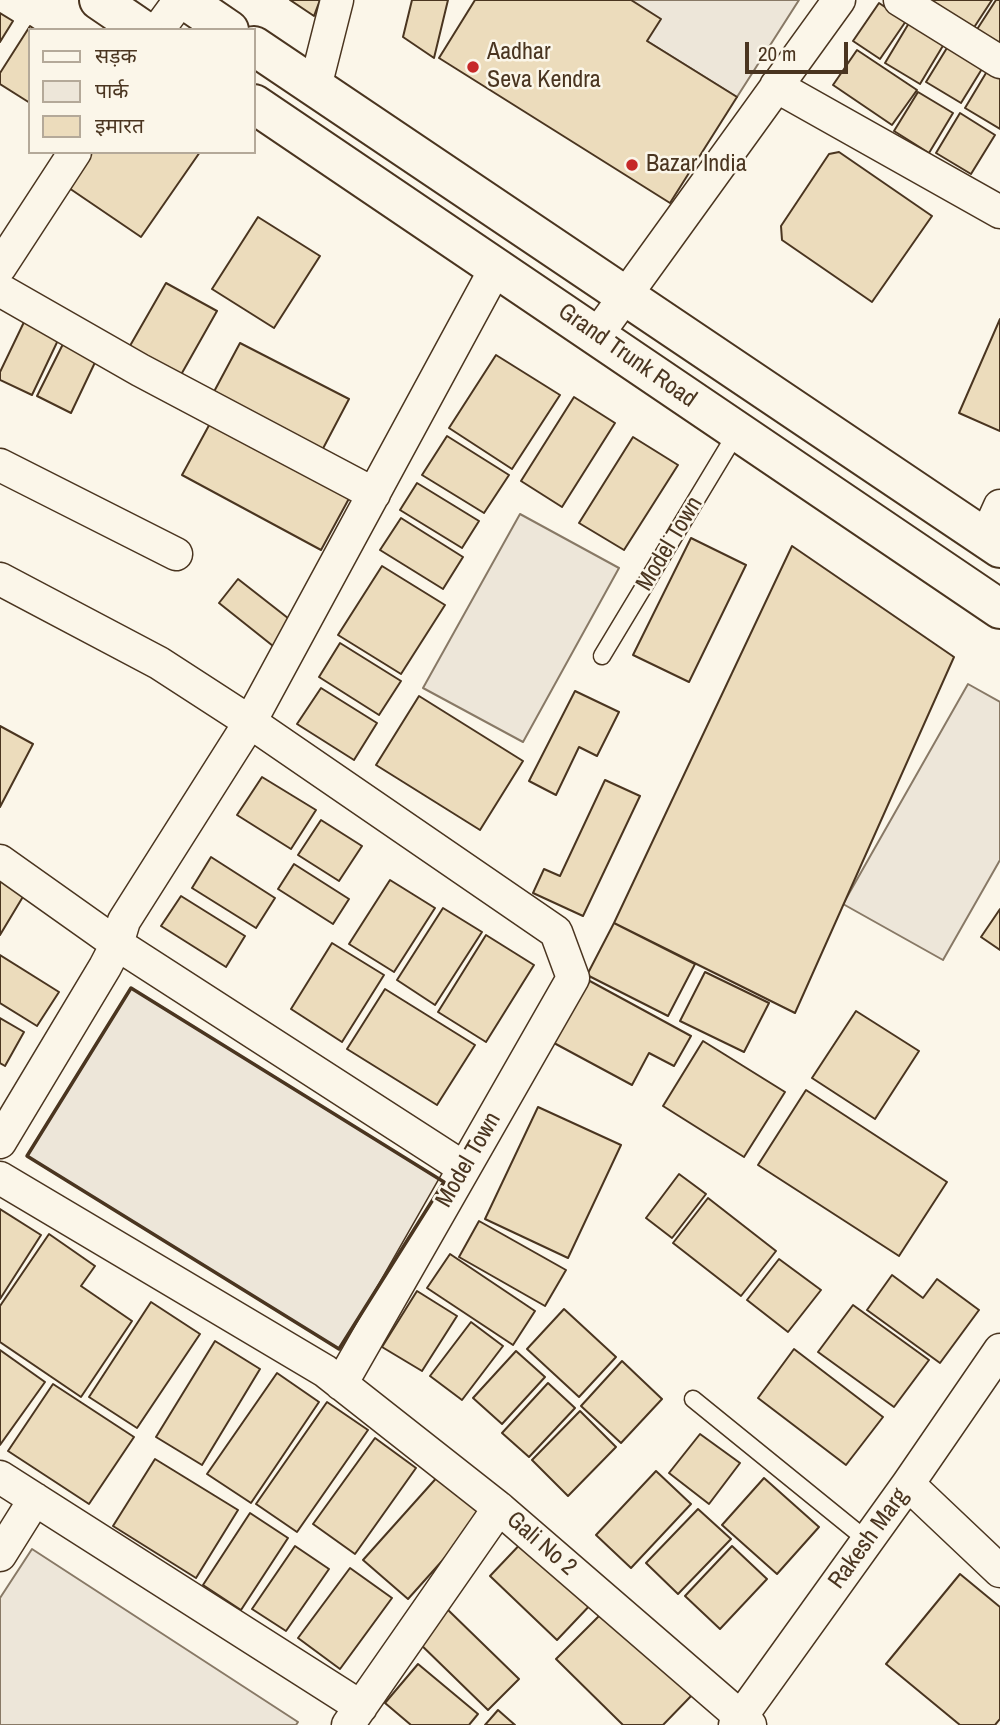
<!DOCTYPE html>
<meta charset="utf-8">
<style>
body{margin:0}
#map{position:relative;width:1000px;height:1725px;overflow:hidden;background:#fbf6e9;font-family:"Archivo Narrow","Noto Sans Devanagari",sans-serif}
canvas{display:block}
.legend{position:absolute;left:28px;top:28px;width:228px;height:126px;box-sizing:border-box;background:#fbf6e9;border:2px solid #b4a999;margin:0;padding:9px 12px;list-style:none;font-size:21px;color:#4a3520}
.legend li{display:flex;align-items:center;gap:14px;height:35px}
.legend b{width:35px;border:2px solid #b4a999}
.scale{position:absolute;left:745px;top:42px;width:103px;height:32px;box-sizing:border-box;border:4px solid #4a3520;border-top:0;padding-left:9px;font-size:21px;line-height:24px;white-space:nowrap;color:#4a3520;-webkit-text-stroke:5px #fbf6e9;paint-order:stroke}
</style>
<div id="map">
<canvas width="1000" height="1725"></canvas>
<ul class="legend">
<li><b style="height:9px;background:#fbf6e9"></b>सड़क</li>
<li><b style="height:19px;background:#ede6d9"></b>पार्क</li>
<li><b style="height:19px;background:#ecdcbc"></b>इमारत</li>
</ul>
<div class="scale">20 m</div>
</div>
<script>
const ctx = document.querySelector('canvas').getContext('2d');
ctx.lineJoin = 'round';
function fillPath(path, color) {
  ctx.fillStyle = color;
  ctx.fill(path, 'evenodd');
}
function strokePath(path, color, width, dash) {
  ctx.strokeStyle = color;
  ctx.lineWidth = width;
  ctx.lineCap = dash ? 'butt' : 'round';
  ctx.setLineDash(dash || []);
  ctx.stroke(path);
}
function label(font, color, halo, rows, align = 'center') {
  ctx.font = font + ' "Archivo Narrow",sans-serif';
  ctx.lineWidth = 5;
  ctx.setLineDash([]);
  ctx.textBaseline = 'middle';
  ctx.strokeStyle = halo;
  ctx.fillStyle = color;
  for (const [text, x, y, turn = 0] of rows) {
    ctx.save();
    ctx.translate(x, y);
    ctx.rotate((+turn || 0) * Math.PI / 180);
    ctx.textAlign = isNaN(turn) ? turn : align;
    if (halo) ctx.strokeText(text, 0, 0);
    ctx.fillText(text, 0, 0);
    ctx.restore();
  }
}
const green = new Path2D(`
 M 581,0 L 799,0 L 737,97 Z
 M 520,514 L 619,568 L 523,742 L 423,688 Z
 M 968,684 L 1000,702 L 1000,860 L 943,960 L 843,904 Z
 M 131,988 L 444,1182 L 339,1349 L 27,1156 Z
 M 32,1549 L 298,1722 L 296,1725 L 0,1725 L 0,1598 Z`);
const building = new Path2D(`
 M 290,0 L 320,0 L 314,16 Z
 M 412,0 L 448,0 L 434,58 L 403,37 Z
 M 475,0 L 631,0 L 661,19 L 647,41 L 737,97 L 670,203 L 439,58 Z
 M 931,0 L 992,0 L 973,29 Z
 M 996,0 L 1000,0 L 1000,50 L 974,34 Z
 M 879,3 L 906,21 L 880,59 L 853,41 Z
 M 0,13 L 13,21 L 0,42 Z
 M 909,23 L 944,44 L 920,84 L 885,63 Z
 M 30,26 L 36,30 L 30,30 L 30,103 L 0,84 L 0,73 Z
 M 950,43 L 985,64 L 961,103 L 926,82 Z
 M 857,50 L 917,90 L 892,125 L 833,85 Z
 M 989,68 L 1000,75 L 1000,129 L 965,108 Z
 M 918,92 L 953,113 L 929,153 L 894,131 Z
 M 960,113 L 995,135 L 971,174 L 936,153 Z
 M 90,152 L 200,152 L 141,237 L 66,186 Z
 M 839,152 L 932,216 L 872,302 L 782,240 L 781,226 L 829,154 Z
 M 258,217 L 320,256 L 274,328 L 212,289 Z
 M 166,283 L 217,311 L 178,380 L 127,351 Z
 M 1000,319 L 1000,431 L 959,413 Z
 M 25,320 L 60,336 L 32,395 L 0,380 L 0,372 Z
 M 66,338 L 99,354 L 71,413 L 37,396 Z
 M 240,343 L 349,399 L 318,458 L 209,401 Z
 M 496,355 L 560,395 L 512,469 L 449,428 Z
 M 574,397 L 615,423 L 562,507 L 521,481 Z
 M 213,418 L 352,493 L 321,550 L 182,475 Z
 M 447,436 L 509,475 L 484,513 L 422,475 Z
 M 633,437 L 678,465 L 624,550 L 579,523 Z
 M 417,483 L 479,521 L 462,548 L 400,510 Z
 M 401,518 L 463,557 L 443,589 L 380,550 Z
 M 691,538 L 746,565 L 689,682 L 633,655 Z
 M 792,546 L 954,657 L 795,1013 L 614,923 Z
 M 382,566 L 445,605 L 401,674 L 338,635 Z
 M 238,579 L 293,622 L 273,646 L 219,603 Z
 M 340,643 L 401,681 L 379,715 L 319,677 Z
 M 321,688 L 377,723 L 354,760 L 297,724 Z
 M 575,691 L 619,712 L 597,756 L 579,747 L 556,795 L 529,781 Z
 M 419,696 L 523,761 L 480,830 L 376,765 Z
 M 0,726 L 33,744 L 0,807 Z
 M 262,777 L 316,810 L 291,849 L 237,815 Z
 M 605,780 L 640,796 L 583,916 L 533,893 L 544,869 L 560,876 Z
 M 321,820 L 362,846 L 339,881 L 298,855 Z
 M 211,857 L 275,898 L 256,928 L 192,888 Z
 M 294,864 L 349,899 L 333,924 L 278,889 Z
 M 390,880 L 435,908 L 394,972 L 349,944 Z
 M 0,881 L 24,895 L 0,935 Z
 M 181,896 L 245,936 L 226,967 L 161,926 Z
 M 443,908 L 482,932 L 435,1005 L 397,980 Z
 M 1000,909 L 1000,950 L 981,937 Z
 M 614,923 L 695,964 L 668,1016 L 587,975 Z
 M 486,935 L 534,965 L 486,1042 L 438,1012 Z
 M 332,943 L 384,975 L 342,1042 L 291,1009 Z
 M 0,955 L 59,992 L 37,1026 L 0,1003 Z
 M 705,972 L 769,1003 L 744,1052 L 680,1021 Z
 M 588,980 L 691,1036 L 674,1066 L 649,1053 L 632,1085 L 554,1043 Z
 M 385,989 L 475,1045 L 437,1105 L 347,1049 Z
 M 856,1011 L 919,1051 L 875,1119 L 812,1078 Z
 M 0,1018 L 24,1032 L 5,1066 L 0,1063 Z
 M 703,1041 L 785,1092 L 744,1157 L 663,1106 Z
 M 806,1090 L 947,1182 L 899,1256 L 758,1165 Z
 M 538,1107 L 621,1145 L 568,1258 L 485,1219 Z
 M 679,1174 L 706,1194 L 672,1238 L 646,1218 Z
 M 708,1198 L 776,1251 L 741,1296 L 673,1243 Z
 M 0,1209 L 41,1235 L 0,1299 Z
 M 479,1221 L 566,1270 L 545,1306 L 459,1257 Z
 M 49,1234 L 95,1266 L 81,1286 L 132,1321 L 81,1397 L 0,1342 L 0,1306 Z
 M 450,1254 L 535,1311 L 513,1345 L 427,1288 Z
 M 779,1259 L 821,1290 L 788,1332 L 747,1300 Z
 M 892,1275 L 923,1298 L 937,1279 L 979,1310 L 940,1363 L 867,1310 Z
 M 417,1291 L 457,1316 L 422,1371 L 382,1347 Z
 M 151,1302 L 200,1334 L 137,1428 L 89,1397 Z
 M 853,1305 L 929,1360 L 894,1407 L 818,1352 Z
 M 564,1309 L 616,1357 L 579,1397 L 527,1349 Z
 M 471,1322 L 503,1346 L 462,1400 L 430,1376 Z
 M 215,1341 L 260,1369 L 202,1465 L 156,1437 Z
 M 794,1349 L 883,1417 L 846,1465 L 758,1398 Z
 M 0,1350 L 45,1382 L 0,1445 Z
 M 516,1351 L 545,1377 L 502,1424 L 473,1398 Z
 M 622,1361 L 662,1399 L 621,1443 L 581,1406 Z
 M 277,1373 L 319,1402 L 251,1503 L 207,1474 Z
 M 548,1383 L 575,1408 L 529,1457 L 502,1433 Z
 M 53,1384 L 134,1437 L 89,1504 L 8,1451 Z
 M 327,1402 L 368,1430 L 297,1532 L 256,1504 Z
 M 580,1411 L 616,1447 L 568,1496 L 532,1460 Z
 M 700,1434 L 740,1463 L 709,1504 L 669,1473 Z
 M 375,1438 L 416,1468 L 355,1554 L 313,1524 Z
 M 155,1459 L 238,1510 L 196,1578 L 113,1526 Z
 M 656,1471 L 691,1504 L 631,1568 L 596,1535 Z
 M 440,1474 L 484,1514 L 408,1599 L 363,1560 Z
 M 764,1478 L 819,1527 L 777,1574 L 722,1525 Z
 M 698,1509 L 731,1539 L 678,1594 L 646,1563 Z
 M 250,1513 L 288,1538 L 241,1610 L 203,1585 Z
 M 527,1537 L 594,1601 L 557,1640 L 490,1576 Z
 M 295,1546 L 329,1569 L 286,1631 L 252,1609 Z
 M 732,1546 L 767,1579 L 720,1629 L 685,1596 Z
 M 350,1568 L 392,1598 L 340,1669 L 298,1638 Z
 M 960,1574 L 1000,1607 L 1000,1719 L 995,1725 L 960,1725 L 886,1664 Z
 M 446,1608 L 519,1679 L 488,1710 L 415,1639 Z
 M 606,1609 L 692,1695 L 663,1725 L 623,1725 L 556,1659 Z
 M 418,1664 L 478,1714 L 469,1725 L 411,1725 L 385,1703 Z
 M 498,1710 L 515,1725 L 485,1725 Z`);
const service = new Path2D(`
 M 602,656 L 737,432
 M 693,1399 L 868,1541`);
const minor = new Path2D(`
 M 900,0 L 1000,62
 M 158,30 L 180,0
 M 776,86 L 1000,212
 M 315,87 L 337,0
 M 0,267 L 75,152
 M 0,290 L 140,370 L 374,494
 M 597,335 L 839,0
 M 0,465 L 176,554
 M 985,539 L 1000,506
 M 0,579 L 159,663 L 250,722 L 556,932 L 573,978 L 341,1384
 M 0,861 L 117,944 L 464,1168
 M 0,1142 L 105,967 L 117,944 L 124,921 L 250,722 L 497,266
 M 0,1178 L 325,1371 L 499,1508 L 750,1725
 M 0,1477 L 361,1707
 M 908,1484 L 1000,1571
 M 0,1555 L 35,1499
 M 348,1725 L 499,1508
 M 735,1725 L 908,1484 L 1000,1350`);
const trunk = new Path2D(`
 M 99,0 L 143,30
 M 185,0 L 229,30
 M 254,46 L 1000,548
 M 254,104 L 1000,609`);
const wall = new Path2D(`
 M 131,988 L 444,1182 L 339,1349 L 27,1156 Z`);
const markers = [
 [473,67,7,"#c62828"],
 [632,165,7,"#c62828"]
];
const poiNames = [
 ["Aadhar",487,53],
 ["Seva Kendra",487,81],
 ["Bazar India",646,165]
];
const streetNames = [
 ["Grand Trunk Road",627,356,35],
 ["Model Town",670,544,-59],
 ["Model Town",469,1160,-60],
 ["Rakesh Marg",869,1539,-54],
 ["Gali No 2",541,1544,41]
];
fillPath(green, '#ede6d9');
strokePath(green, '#887966', 2);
fillPath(building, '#ecdcbc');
strokePath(building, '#4a3520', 2);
strokePath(service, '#4a3520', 19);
strokePath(minor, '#4a3520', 35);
strokePath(trunk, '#4a3520', 42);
strokePath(service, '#fbf6e9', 16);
strokePath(minor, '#fbf6e9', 32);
strokePath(trunk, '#fbf6e9', 38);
strokePath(wall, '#4a3520', 3.5);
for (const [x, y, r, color] of markers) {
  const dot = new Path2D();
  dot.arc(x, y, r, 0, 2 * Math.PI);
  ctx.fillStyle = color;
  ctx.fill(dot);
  strokePath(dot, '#fbf6e9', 2.5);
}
label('24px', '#4a3520', '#fbf6e9', poiNames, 'left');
label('24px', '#4a3520', '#fbf6e9', streetNames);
</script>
